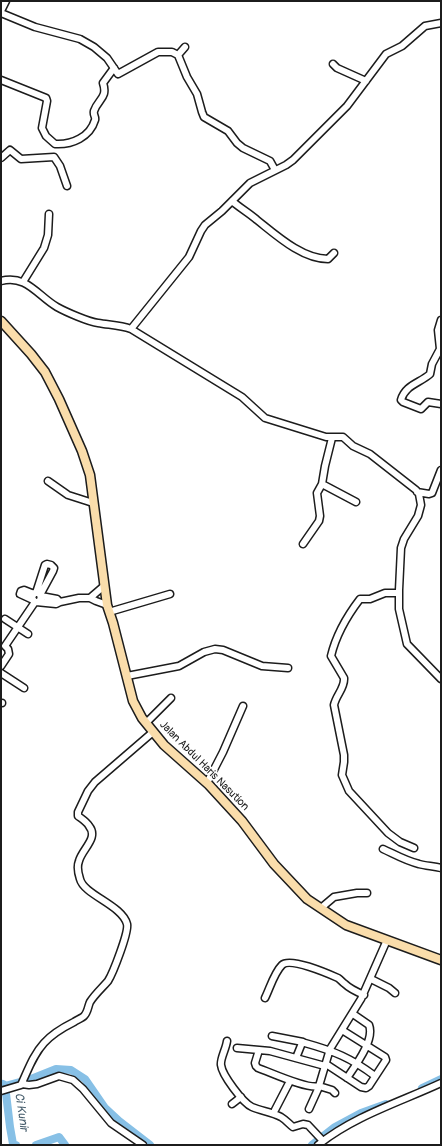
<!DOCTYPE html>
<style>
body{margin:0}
#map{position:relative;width:442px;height:1146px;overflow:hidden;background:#fff;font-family:Pangolin,sans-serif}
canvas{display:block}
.frame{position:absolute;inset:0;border:2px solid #1c1c1c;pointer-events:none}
</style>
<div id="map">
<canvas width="442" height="1146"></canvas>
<div class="frame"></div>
</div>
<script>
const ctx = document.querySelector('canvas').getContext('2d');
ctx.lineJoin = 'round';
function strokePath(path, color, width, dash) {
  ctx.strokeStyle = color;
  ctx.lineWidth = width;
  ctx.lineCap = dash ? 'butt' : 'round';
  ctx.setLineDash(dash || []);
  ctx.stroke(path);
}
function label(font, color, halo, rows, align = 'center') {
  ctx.font = font + ' Pangolin,sans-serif';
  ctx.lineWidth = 3.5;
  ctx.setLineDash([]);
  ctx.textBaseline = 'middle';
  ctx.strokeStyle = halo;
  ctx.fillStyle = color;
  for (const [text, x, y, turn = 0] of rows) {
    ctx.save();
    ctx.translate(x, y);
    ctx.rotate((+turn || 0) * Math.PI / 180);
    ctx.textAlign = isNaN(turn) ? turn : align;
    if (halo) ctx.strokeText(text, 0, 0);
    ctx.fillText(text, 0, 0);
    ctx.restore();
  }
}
const river = new Path2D(`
 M 3,1084 L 5,1085 L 10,1127 L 13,1144 L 16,1145
 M 1,1087 L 31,1079 L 56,1069 L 71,1070 L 85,1079 L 105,1108 L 119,1121 L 150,1145
 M 422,1088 L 441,1079
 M 36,1145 L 59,1137 L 65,1145
 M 312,1145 L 335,1127 L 361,1113 L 386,1104`);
const minor = new Path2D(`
 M 1,11 L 6,1
 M 1,13 L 35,27 L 80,39 L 94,47 L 107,58 L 118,74 L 158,52 L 172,52 L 178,55 L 185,47
 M 178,55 L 187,77 L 197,94 L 202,112 L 204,117 L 228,131 L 237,143 L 243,148 L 270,161 L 275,170
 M 333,64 L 337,68 L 366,81
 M 1,80 L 46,98 L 47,101 L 42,128 L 46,136 L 55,144 C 72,145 90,137 95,120 C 96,117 93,115 94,111 C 98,99 108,98 103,83 L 114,68
 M 1,158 L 10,150 L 21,159 L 54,157 L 60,166 L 67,186
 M 232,201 C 240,208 249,213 257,220 C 276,235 302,259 328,259 L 334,253
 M 1,281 C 26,274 38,296 57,307 C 66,312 89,322 98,323 C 109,325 120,325 131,329 L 242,397 L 265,418 L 326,437 L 343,437 L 353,446 L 370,454 L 416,490 L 419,494 L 421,505 L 418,516 L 404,539 L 401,548 L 399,590 L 399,609 L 407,644 L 441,679
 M 23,282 L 44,248 L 48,235 L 49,214
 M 441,320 L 438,330 L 440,349 L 432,364 L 430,374 C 420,383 405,385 401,400 L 403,402 L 421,409 L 428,402 L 441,404
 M 131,329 L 189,257 L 201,231 L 205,225 L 222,211 L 250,183 L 286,165 L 293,160 L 347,106 L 386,54 L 402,46 L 425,26 L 441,23
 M 48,481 L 68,495 L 93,503
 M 322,484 L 356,502
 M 417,492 L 429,494 L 432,493 L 441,470
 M 303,544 L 319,521 L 320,516 L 317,493 L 322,484 L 325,466 L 332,438
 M 36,593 L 45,565 L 47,564 L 51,565 L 54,568 L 53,571 L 40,595
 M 399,593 L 385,593 L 370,599 L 360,599 C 347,616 336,635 331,656 L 344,678 C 345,688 336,695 334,705 L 344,755 L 344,762 L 342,775 L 349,791 L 388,833 L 400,842 L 414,848
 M 41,596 L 57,599 L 60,602
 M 90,598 L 104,586
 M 33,600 L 20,594 L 21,591 L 24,590 L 34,594
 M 38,602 L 40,600 L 41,596 L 38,593 L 34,593 L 32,598 L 34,601 L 36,602 L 56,604 L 60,602 L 79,598 L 90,598 L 96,601 L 107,605
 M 109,612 L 170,594
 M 5,619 L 28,634
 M 1,666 L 9,654 L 8,649 L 5,646 L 35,602
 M 1,673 L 24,688
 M 127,676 L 179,666 L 204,652 L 215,649 L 223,650 L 262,666 L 288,668
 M 1,703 L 2,703
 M 146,723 L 171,698
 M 207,783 L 223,752 L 243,706
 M 383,849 C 394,854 406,861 419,864 C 426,866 433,866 441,868
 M 321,908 L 334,897 L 357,893 L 367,893
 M 371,979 L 389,988 L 395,993
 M 265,998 C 270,988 274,973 282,965 C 290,957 329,974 338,978 C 341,980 342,982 345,984 C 350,989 357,992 364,995
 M 272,1036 L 303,1042
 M 227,1041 C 226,1049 220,1059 221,1065 C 222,1075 243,1103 252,1107 C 261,1111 272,1112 281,1117 C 286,1120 289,1124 293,1127 L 303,1124 L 308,1125 L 323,1141
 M 237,1048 L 270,1051 L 325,1066
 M 259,1050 L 255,1063 L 256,1066 L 258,1068 C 270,1072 308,1090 319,1086 L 330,1049 L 361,999 L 387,940
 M 296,1058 L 302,1043 L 305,1043 C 334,1051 351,1058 375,1076
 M 326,1064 L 361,1087 L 366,1088 L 369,1086 L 386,1060 L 385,1057 L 342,1030
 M 347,1078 C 355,1066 375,1040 369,1025 L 353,1014
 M 22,1084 L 29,1085 L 37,1084 L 59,1076 L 73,1080 L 83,1089 L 111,1123 L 143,1145
 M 319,1086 L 332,1090 L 335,1093
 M 1,1091 L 21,1085 C 28,1070 33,1055 44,1043 C 52,1034 64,1027 74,1022 C 77,1020 82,1018 84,1016 C 88,1012 88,1006 90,1002 C 95,994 102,988 108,981 C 113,973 129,932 127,924 C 122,905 84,895 80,879 C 78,873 77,866 79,861 C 82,849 99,838 89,826 C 87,822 82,819 78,816 L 78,812 L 88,791 L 95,782 L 153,732
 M 232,1104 L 241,1097
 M 309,1109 L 319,1087
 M 275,1110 L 290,1081
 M 318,1145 C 354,1116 400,1102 441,1083`);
const major = new Path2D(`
 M 1,321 L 31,354 L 45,372 L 59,399 L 82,451 L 90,475 L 107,605 L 113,623 L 133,701 L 142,718 L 164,745 L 209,785 L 242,821 L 274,864 L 307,899 L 346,925 L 441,960`);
const streetNames = [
 ["Jalan Abdul Haris Nasution",204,766,45]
];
const waterNames = [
 ["Ci Kunir",21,1112,82]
];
strokePath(river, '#87c0e6', 8);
strokePath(minor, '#1c1c1c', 9);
strokePath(major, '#1c1c1c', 11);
strokePath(minor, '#fff', 6);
strokePath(major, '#faddab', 8);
label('11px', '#1c1c1c', '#fff', streetNames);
label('italic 12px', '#475e6d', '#fff', waterNames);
</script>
